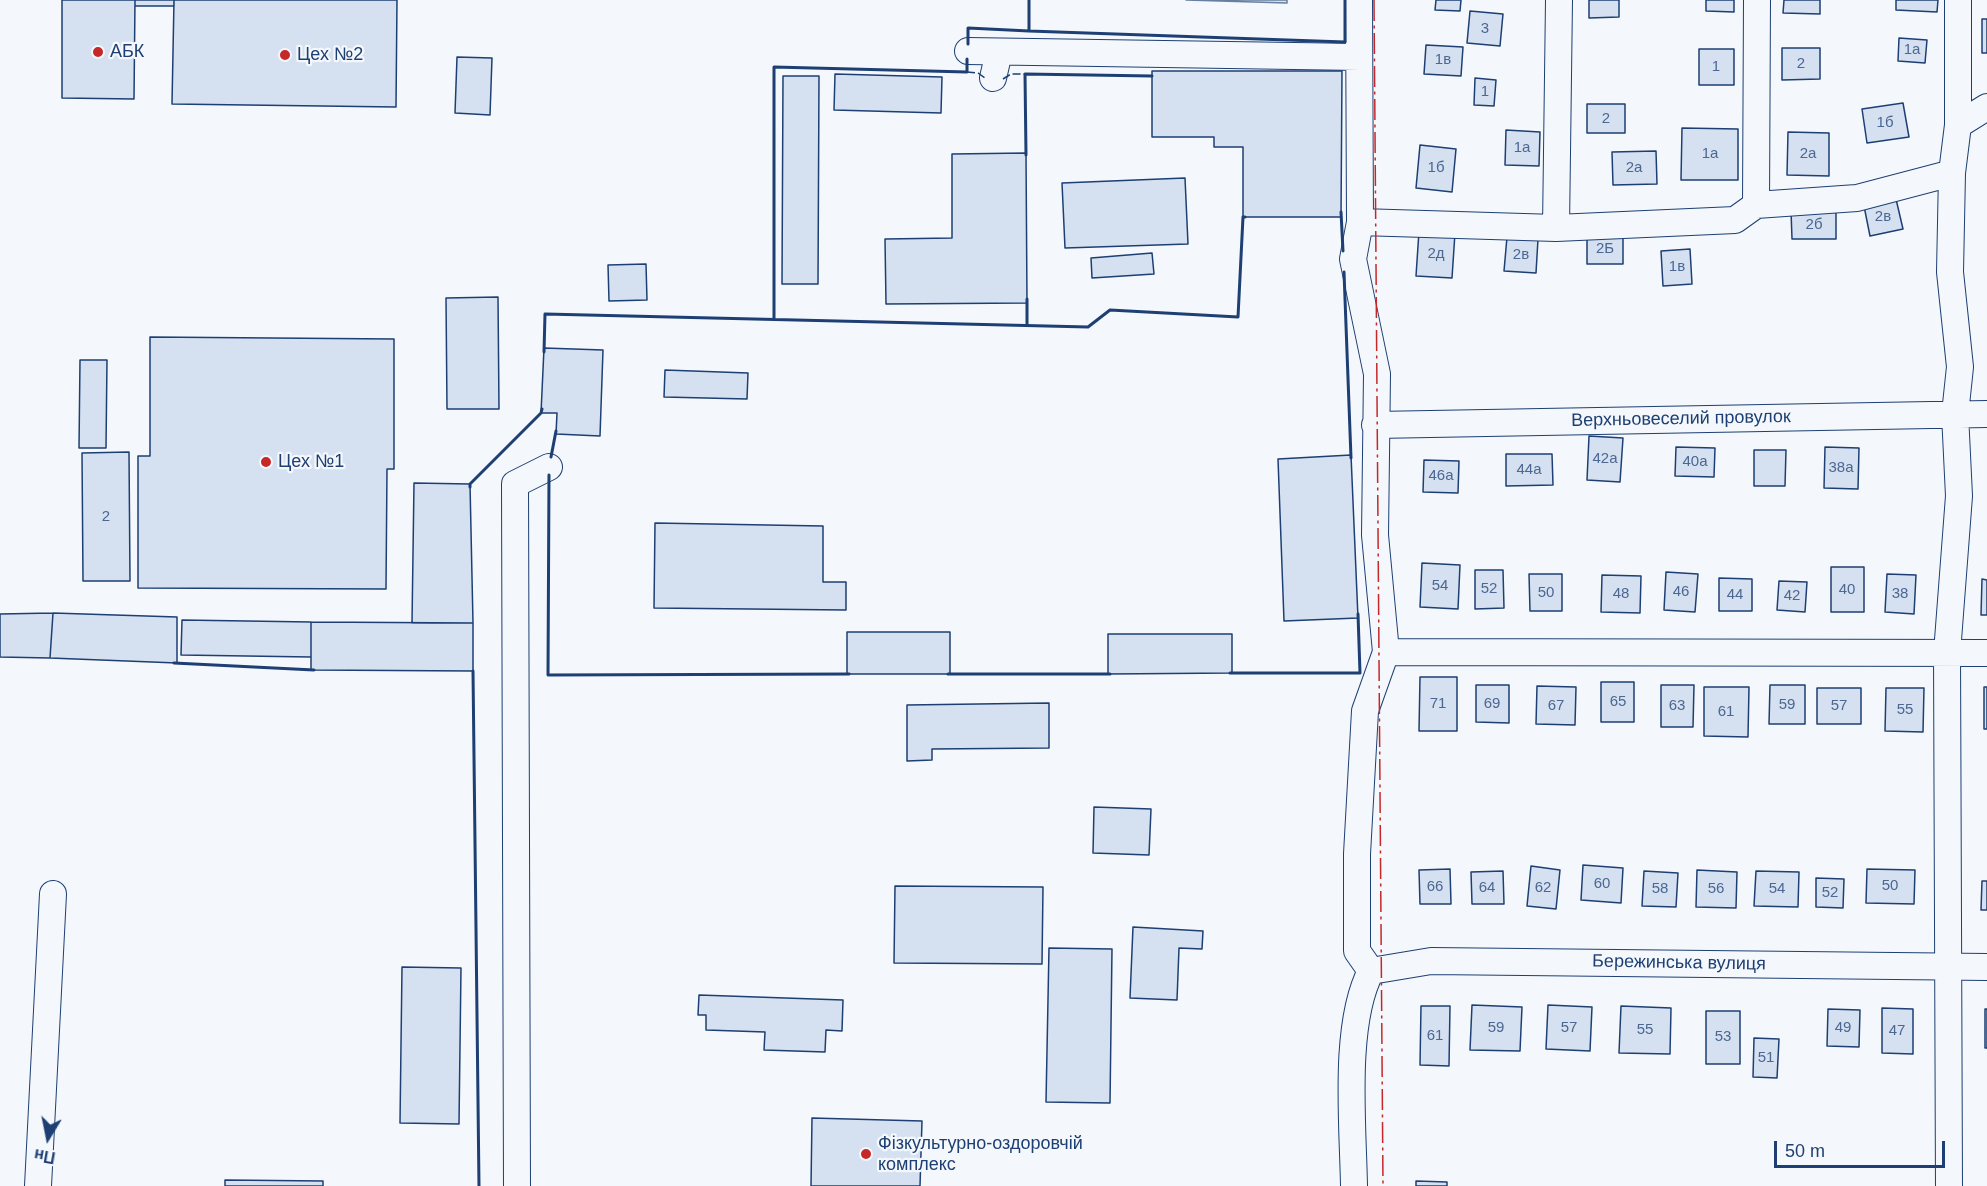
<!DOCTYPE html>
<meta charset="utf-8">
<style>
body{margin:0}
#map{position:relative;width:1987px;height:1186px;overflow:hidden;background:#f4f7fb;font-family:Arial,sans-serif}
canvas{display:block}
.north{position:absolute;left:18px;top:1108px;width:60px;height:60px;-webkit-text-stroke:4px #f4f7fb;paint-order:stroke;rotate:190deg;font-size:16px;font-weight:700;line-height:24px;text-align:center;color:#1d3f73}
.north::after{content:'';display:block;margin:auto;width:21px;height:27px;background:#1d3f73;clip-path:polygon(50% 0,100% 100%,50% 72%,0 100%)}
.scale{position:absolute;left:1774px;top:1141px;width:171px;height:27px;box-sizing:border-box;border:3px solid #1d3f73;border-top:0;padding-left:8px;font-size:18px;line-height:21px;white-space:nowrap;color:#1d3f73;-webkit-text-stroke:4px #f4f7fb;paint-order:stroke}
</style>
<div id="map">
<canvas width="1987" height="1186"></canvas>
<div class="north">Пн</div>
<div class="scale">50 m</div>
</div>
<script>
const ctx = document.querySelector('canvas').getContext('2d');
ctx.lineJoin = 'round';
function fillPath(path, color) {
  ctx.fillStyle = color;
  ctx.fill(path, 'evenodd');
}
function strokePath(path, color, width, dash) {
  ctx.strokeStyle = color;
  ctx.lineWidth = width;
  ctx.lineCap = dash ? 'butt' : 'round';
  ctx.setLineDash(dash || []);
  ctx.stroke(path);
}
function label(font, color, halo, rows, align = 'center') {
  ctx.font = font + ' Arial,sans-serif';
  ctx.lineWidth = 4.5;
  ctx.setLineDash([]);
  ctx.textBaseline = 'middle';
  ctx.strokeStyle = halo;
  ctx.fillStyle = color;
  for (const [text, x, y, turn = 0] of rows) {
    ctx.save();
    ctx.translate(x, y);
    ctx.rotate((+turn || 0) * Math.PI / 180);
    ctx.textAlign = isNaN(turn) ? turn : align;
    if (halo) ctx.strokeText(text, 0, 0);
    ctx.fillText(text, 0, 0);
    ctx.restore();
  }
}
const green = new Path2D(`
 M 1186,0 L 1287,0 L 1287,3 Z`);
const building = new Path2D(`
 M 62,0 L 135,0 L 134,99 L 62,98 Z
 M 135,0 L 174,0 L 174,6 L 135,6 Z
 M 174,0 L 397,0 L 396,107 L 172,104 Z
 M 1436,0 L 1461,0 L 1460,11 L 1435,10 Z
 M 1589,0 L 1619,0 L 1619,17 L 1589,18 Z
 M 1706,0 L 1734,0 L 1734,12 L 1706,11 Z
 M 1784,0 L 1820,0 L 1820,14 L 1783,13 Z
 M 1896,0 L 1938,0 L 1937,12 L 1896,10 Z
 M 1470,11 L 1503,14 L 1500,46 L 1467,43 Z
 M 1982,19 L 1987,19 L 1987,53 L 1982,53 Z
 M 1899,38 L 1927,40 L 1925,63 L 1898,61 Z
 M 1426,45 L 1463,47 L 1461,76 L 1424,74 Z
 M 1782,48 L 1820,48 L 1820,79 L 1782,80 Z
 M 1699,49 L 1734,49 L 1734,85 L 1699,85 Z
 M 457,57 L 492,58 L 490,115 L 455,113 Z
 M 1152,71 L 1342,71 L 1341,217 L 1243,217 L 1243,147 L 1214,147 L 1214,137 L 1152,137 Z
 M 835,74 L 942,77 L 941,113 L 834,110 Z
 M 783,76 L 819,76 L 818,284 L 782,284 Z
 M 1475,78 L 1496,80 L 1494,106 L 1474,105 Z
 M 1903,103 L 1909,137 L 1867,143 L 1862,109 Z
 M 1587,104 L 1625,104 L 1625,133 L 1587,133 Z
 M 1682,128 L 1738,129 L 1738,180 L 1681,180 Z
 M 1506,130 L 1540,132 L 1539,166 L 1505,165 Z
 M 1788,132 L 1829,133 L 1829,176 L 1787,175 Z
 M 1420,145 L 1456,149 L 1452,192 L 1416,188 Z
 M 1656,151 L 1657,184 L 1613,185 L 1612,152 Z
 M 1026,153 L 1027,303 L 886,304 L 885,239 L 952,238 L 952,154 Z
 M 1185,178 L 1188,244 L 1065,248 L 1062,183 Z
 M 1896,199 L 1903,229 L 1870,236 L 1864,206 Z
 M 1791,211 L 1836,211 L 1836,239 L 1792,239 Z
 M 1419,231 L 1455,233 L 1452,278 L 1416,276 Z
 M 1623,233 L 1623,264 L 1587,264 L 1587,234 Z
 M 1507,237 L 1538,239 L 1536,273 L 1504,271 Z
 M 1690,249 L 1692,284 L 1663,286 L 1661,251 Z
 M 1152,253 L 1154,274 L 1092,278 L 1091,258 Z
 M 646,264 L 647,300 L 609,301 L 608,265 Z
 M 498,297 L 499,409 L 447,409 L 446,298 Z
 M 150,337 L 394,339 L 394,469 L 387,469 L 386,589 L 138,588 L 138,456 L 150,456 Z
 M 544,348 L 603,350 L 600,436 L 556,434 L 557,413 L 541,413 Z
 M 80,360 L 107,360 L 106,448 L 79,448 Z
 M 665,370 L 748,373 L 747,399 L 664,397 Z
 M 1589,436 L 1623,438 L 1620,482 L 1587,480 Z
 M 1676,447 L 1715,448 L 1714,477 L 1675,476 Z
 M 1825,447 L 1859,448 L 1858,489 L 1824,488 Z
 M 1754,450 L 1786,450 L 1785,486 L 1754,486 Z
 M 129,452 L 130,581 L 83,581 L 82,453 Z
 M 1506,454 L 1552,454 L 1553,485 L 1506,486 Z
 M 1351,455 L 1358,618 L 1284,621 L 1278,459 Z
 M 1424,460 L 1459,461 L 1458,493 L 1423,492 Z
 M 414,483 L 470,484 L 473,623 L 412,623 Z
 M 655,523 L 823,526 L 823,582 L 846,582 L 846,610 L 654,608 Z
 M 1422,563 L 1460,565 L 1458,609 L 1420,607 Z
 M 1831,567 L 1864,567 L 1864,612 L 1831,612 Z
 M 1475,570 L 1503,570 L 1504,608 L 1475,609 Z
 M 1666,572 L 1698,574 L 1695,612 L 1664,610 Z
 M 1529,574 L 1562,574 L 1562,611 L 1530,611 Z
 M 1887,574 L 1916,575 L 1914,614 L 1885,612 Z
 M 1602,575 L 1641,576 L 1640,613 L 1601,612 Z
 M 1719,578 L 1752,579 L 1752,611 L 1719,611 Z
 M 1982,579 L 1987,580 L 1987,615 L 1981,615 Z
 M 1779,581 L 1807,582 L 1805,612 L 1777,610 Z
 M 53,613 L 50,658 L 0,657 L 0,614 Z
 M 53,613 L 177,617 L 177,663 L 50,658 Z
 M 182,620 L 311,622 L 311,657 L 181,655 Z
 M 311,622 L 473,623 L 473,671 L 311,670 Z
 M 847,632 L 950,632 L 950,674 L 847,674 Z
 M 1108,634 L 1232,634 L 1232,673 L 1108,674 Z
 M 1420,677 L 1457,677 L 1457,731 L 1419,731 Z
 M 1601,682 L 1634,682 L 1634,722 L 1601,722 Z
 M 1476,685 L 1509,685 L 1509,723 L 1476,722 Z
 M 1661,685 L 1694,685 L 1693,727 L 1661,727 Z
 M 1770,685 L 1805,685 L 1805,724 L 1769,724 Z
 M 1537,686 L 1576,687 L 1575,725 L 1536,724 Z
 M 1704,687 L 1749,687 L 1748,737 L 1704,736 Z
 M 1984,687 L 1987,687 L 1987,729 L 1984,729 Z
 M 1817,688 L 1861,688 L 1861,724 L 1817,724 Z
 M 1886,688 L 1924,688 L 1923,732 L 1885,731 Z
 M 1049,703 L 1049,748 L 932,749 L 932,760 L 907,761 L 907,705 Z
 M 1094,807 L 1151,809 L 1149,855 L 1093,853 Z
 M 1583,865 L 1623,868 L 1621,903 L 1581,900 Z
 M 1531,866 L 1560,870 L 1556,909 L 1527,906 Z
 M 1450,869 L 1451,904 L 1420,904 L 1419,870 Z
 M 1867,869 L 1915,870 L 1914,904 L 1866,903 Z
 M 1697,870 L 1737,872 L 1736,908 L 1696,907 Z
 M 1503,871 L 1504,904 L 1472,904 L 1471,872 Z
 M 1644,871 L 1678,873 L 1676,907 L 1642,906 Z
 M 1756,871 L 1799,872 L 1798,907 L 1754,906 Z
 M 1816,878 L 1844,879 L 1843,908 L 1816,907 Z
 M 1982,881 L 1987,881 L 1987,910 L 1981,910 Z
 M 895,886 L 1043,887 L 1042,964 L 894,963 Z
 M 1133,927 L 1203,931 L 1202,949 L 1179,948 L 1177,1000 L 1130,998 Z
 M 1049,948 L 1112,949 L 1110,1103 L 1046,1102 Z
 M 402,967 L 461,968 L 459,1124 L 400,1123 Z
 M 699,995 L 843,1000 L 842,1031 L 826,1030 L 825,1052 L 764,1050 L 765,1032 L 706,1030 L 706,1015 L 698,1015 Z
 M 1472,1005 L 1522,1007 L 1520,1051 L 1470,1050 Z
 M 1548,1005 L 1592,1007 L 1590,1051 L 1546,1049 Z
 M 1421,1006 L 1450,1006 L 1449,1066 L 1420,1065 Z
 M 1621,1006 L 1671,1008 L 1670,1054 L 1619,1053 Z
 M 1882,1008 L 1913,1009 L 1913,1054 L 1882,1053 Z
 M 1828,1009 L 1860,1010 L 1859,1047 L 1827,1046 Z
 M 1985,1009 L 1987,1009 L 1987,1048 L 1985,1048 Z
 M 1706,1011 L 1740,1011 L 1740,1064 L 1706,1064 Z
 M 1754,1038 L 1779,1039 L 1777,1078 L 1753,1077 Z
 M 812,1118 L 922,1121 L 920,1186 L 811,1186 Z
 M 225,1180 L 323,1181 L 323,1186 L 225,1186 Z
 M 1416,1181 L 1447,1182 L 1447,1186 L 1416,1186 Z`);
const minor = new Path2D(`
 M 968,51 L 1359,57
 M 993,78 L 999,52
 M 1958,125 L 1987,107
 M 1756,205 L 1757,0
 M 1360,222 L 1556,228 L 1735,220 L 1756,205 L 1857,198 L 1952,173
 M 1556,228 L 1559,0
 M 1375,425 L 1987,414
 M 1386,652 L 1987,653
 M 1371,971 L 1431,961 L 1987,967
 M 38,1186 L 53,894
 M 517,1186 L 515,484 L 549,467
 M 1354,1186 C 1353,1125 1343,1024 1371,971 L 1357,951 L 1357,854 L 1365,711 L 1386,652 L 1375,535 L 1377,374 L 1353,259 L 1360,222 L 1359,0
 M 1949,1186 L 1947,653 L 1959,496 L 1955,414 L 1960,367 L 1950,272 L 1952,173 L 1958,125 L 1958,0`);
const fence = new Path2D(`
 M 967,72 L 978,73 L 985,78
 M 1003,79 L 1011,74 L 1025,74`);
const wall = new Path2D(`
 M 1029,31 L 1345,42 L 1345,0
 M 968,44 L 968,28 L 1029,31 L 1029,0
 M 1026,155 L 1025,74 L 1152,76
 M 1341,212 L 1343,251
 M 1344,272 L 1351,458
 M 1027,299 L 1027,325
 M 774,319 L 774,67 L 967,72 L 967,59
 M 544,352 L 545,314 L 1088,327 L 1110,310 L 1238,317 L 1243,217 L 1245,217
 M 551,457 L 556,431
 M 549,475 L 548,675 L 849,674
 M 470,487 L 470,484 L 541,413 L 542,409
 M 174,663 L 314,670
 M 473,671 L 479,1186
 M 1230,673 L 1360,673 L 1358,614
 M 948,674 L 1110,674`);
const power = new Path2D(`
 M 1374,0 L 1383,1186`);
const markers = [
 [98,52,6,"#c62828"],
 [285,55,6,"#c62828"],
 [266,462,6,"#c62828"],
 [866,1154,6,"#c62828"]
];
const numberNames = [
 ["3",1485,29],
 ["1а",1912,50],
 ["1в",1443,60],
 ["2",1801,64],
 ["1",1716,67],
 ["1",1485,92],
 ["2",1606,119],
 ["1б",1885,123],
 ["1а",1522,148],
 ["1а",1710,154],
 ["2а",1808,154],
 ["1б",1436,168],
 ["2а",1634,168],
 ["2в",1883,217],
 ["2б",1814,225],
 ["2Б",1605,249],
 ["2д",1436,254],
 ["2в",1521,255],
 ["1в",1677,267],
 ["42а",1605,459],
 ["40а",1695,462],
 ["38а",1841,468],
 ["44а",1529,470],
 ["46а",1441,476],
 ["2",106,517],
 ["54",1440,586],
 ["52",1489,589],
 ["40",1847,590],
 ["46",1681,592],
 ["50",1546,593],
 ["48",1621,594],
 ["38",1900,594],
 ["44",1735,595],
 ["42",1792,596],
 ["65",1618,702],
 ["71",1438,704],
 ["69",1492,704],
 ["59",1787,705],
 ["67",1556,706],
 ["63",1677,706],
 ["57",1839,706],
 ["55",1905,710],
 ["61",1726,712],
 ["60",1602,884],
 ["50",1890,886],
 ["66",1435,887],
 ["64",1487,888],
 ["62",1543,888],
 ["58",1660,889],
 ["56",1716,889],
 ["54",1777,889],
 ["52",1830,893],
 ["59",1496,1028],
 ["57",1569,1028],
 ["49",1843,1028],
 ["55",1645,1030],
 ["47",1897,1031],
 ["61",1435,1036],
 ["53",1723,1037],
 ["51",1766,1058]
];
const poiNames = [
 ["АБК",110,52],
 ["Цех №2",297,55],
 ["Цех №1",278,462],
 ["Фізкультурно-оздоровчій",878,1144],
 ["комплекс",878,1165]
];
const streetNames = [
 ["Верхньовеселий провулок",1681,419,-1],
 ["Бережинська вулиця",1679,963,1]
];
fillPath(green, '#d7e8df');
strokePath(green, '#687fa3', 1.5);
fillPath(building, '#d5e0f0');
strokePath(building, '#1d3f73', 1.5);
strokePath(minor, '#1d3f73', 28);
strokePath(minor, '#f4f7fb', 26);
strokePath(fence, '#1d3f73', 1.5, [8, 3]);
strokePath(wall, '#1d3f73', 3);
strokePath(power, '#c62828', 1.5, [21, 4.5, 3, 4.5]);
for (const [x, y, r, color] of markers) {
  const dot = new Path2D();
  dot.arc(x, y, r, 0, 2 * Math.PI);
  ctx.fillStyle = color;
  ctx.fill(dot);
  strokePath(dot, '#f4f7fb', 2);
}
label('15px', '#4b6792', null, numberNames);
label('18px', '#1d3f73', '#f4f7fb', poiNames, 'left');
label('18px', '#1d3f73', '#f4f7fb', streetNames);
</script>
